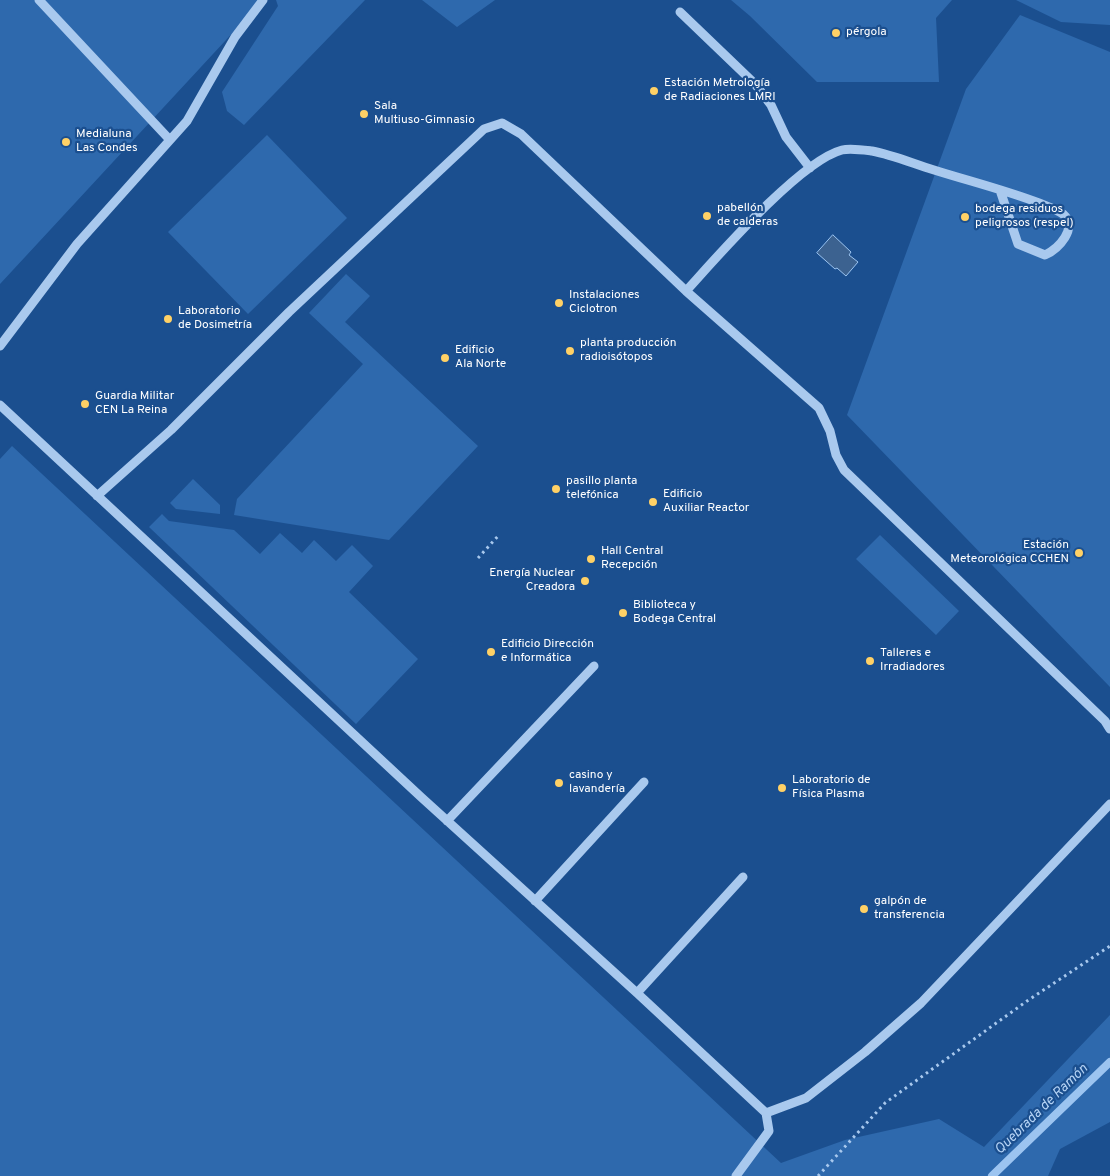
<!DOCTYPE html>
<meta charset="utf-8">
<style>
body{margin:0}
canvas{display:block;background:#1b4f8f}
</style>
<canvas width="1110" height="1176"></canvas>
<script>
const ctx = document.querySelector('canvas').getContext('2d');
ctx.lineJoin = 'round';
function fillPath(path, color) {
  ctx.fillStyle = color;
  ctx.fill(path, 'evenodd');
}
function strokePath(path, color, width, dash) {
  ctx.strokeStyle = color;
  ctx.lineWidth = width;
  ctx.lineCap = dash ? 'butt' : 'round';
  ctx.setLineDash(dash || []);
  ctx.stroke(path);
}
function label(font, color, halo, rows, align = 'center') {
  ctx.font = font + ' Overpass,sans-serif';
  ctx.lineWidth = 4.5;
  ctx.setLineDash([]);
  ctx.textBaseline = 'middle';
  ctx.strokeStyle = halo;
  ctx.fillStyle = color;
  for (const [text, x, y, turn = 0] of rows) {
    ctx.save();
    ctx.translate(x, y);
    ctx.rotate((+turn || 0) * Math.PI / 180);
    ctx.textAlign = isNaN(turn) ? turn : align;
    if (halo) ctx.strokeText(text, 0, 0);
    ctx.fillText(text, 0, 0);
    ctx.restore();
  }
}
const green = new Path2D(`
 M 0,0 L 263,0 L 0,284 Z
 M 276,0 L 365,0 L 244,125 L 227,111 L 222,92 L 278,6 Z
 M 422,0 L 495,0 L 457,27 Z
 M 731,0 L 952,0 L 936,18 L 939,82 L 817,82 L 750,16 Z
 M 1016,0 L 1110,0 L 1110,25 L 1061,22 Z
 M 1020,15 L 1110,52 L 1110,687 L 847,415 L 966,89 Z
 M 267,135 L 347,218 L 248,314 L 168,232 Z
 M 346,274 L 370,296 L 345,322 L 478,446 L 389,540 L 234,515 L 237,499 L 363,364 L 309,313 Z
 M 12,446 L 781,1163 L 845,1140 L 939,1119 L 984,1147 L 1110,1015 L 1110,1122 L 1060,1149 L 1048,1176 L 0,1176 L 0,459 Z
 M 193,479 L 220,505 L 220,514 L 176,509 L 170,503 Z
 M 162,514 L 169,521 L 234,530 L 260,554 L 280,533 L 302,553 L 314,540 L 336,561 L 352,545 L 373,566 L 349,592 L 418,659 L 356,724 L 149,527 Z
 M 880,535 L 959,611 L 936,635 L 856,559 Z`);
const water = new Path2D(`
 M 833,235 L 851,252 L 849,255 L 858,262 L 846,276 L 837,268 L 835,269 L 817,253 Z`);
const stream = new Path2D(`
 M 992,1176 L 1110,1062`);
const path = new Path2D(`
 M 478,558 L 499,535
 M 818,1176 L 885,1103 L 1027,1001 L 1110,946`);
const minor = new Path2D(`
 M 39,0 L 170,140
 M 680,12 L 755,84 L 771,105 L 786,137 L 810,168
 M 686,291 C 717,257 800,161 842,150 C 850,148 864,150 872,151 C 893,155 914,164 934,170 C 969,181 1005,190 1039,203 C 1046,206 1056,209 1063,214 C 1079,228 1058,249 1045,255 L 1018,244 L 1000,190
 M 0,346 L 77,244 L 187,121 L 235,37 L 263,0
 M 0,405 L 421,797 L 637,993 L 766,1113 L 769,1131 L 736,1176
 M 97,496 L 171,430 L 289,312 L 484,129 L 502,123 L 521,134 L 686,291 L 819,408 L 830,431 L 836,455 L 844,470 L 1105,721 L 1110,729
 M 447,821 L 594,666
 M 535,901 L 644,782
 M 637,993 L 743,877
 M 766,1113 L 806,1098 L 865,1052 L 921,1003 L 1110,804`);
const markers = [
 [836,33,5,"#ffd166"],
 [654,91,5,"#ffd166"],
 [364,114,5,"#ffd166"],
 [66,142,5,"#ffd166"],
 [707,216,5,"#ffd166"],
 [965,217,5,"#ffd166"],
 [559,303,5,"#ffd166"],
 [168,319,5,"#ffd166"],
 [570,351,5,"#ffd166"],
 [445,358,5,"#ffd166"],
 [85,404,5,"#ffd166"],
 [556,489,5,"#ffd166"],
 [653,502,5,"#ffd166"],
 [1079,553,5,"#ffd166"],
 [591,559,5,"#ffd166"],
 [585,581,5,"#ffd166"],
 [623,613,5,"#ffd166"],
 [491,652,5,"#ffd166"],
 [870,661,5,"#ffd166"],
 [559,783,5,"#ffd166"],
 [782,788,5,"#ffd166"],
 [864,909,5,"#ffd166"]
];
const poiNames = [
 ["pérgola",846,33],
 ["Estación Metrología",664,84],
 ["de Radiaciones LMRI",664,98],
 ["Sala",374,107],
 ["Multiuso-Gimnasio",374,121],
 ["Medialuna",76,135],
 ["Las Condes",76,149],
 ["pabellón",717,209],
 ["de calderas",717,223],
 ["bodega residuos",975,210],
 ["peligrosos (respel)",975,224],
 ["Instalaciones",569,296],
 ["Ciclotron",569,310],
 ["Laboratorio",178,312],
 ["de Dosimetría",178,326],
 ["planta producción",580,344],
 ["radioisótopos",580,358],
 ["Edificio",455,351],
 ["Ala Norte",455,365],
 ["Guardia Militar",95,397],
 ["CEN La Reina",95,411],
 ["pasillo planta",566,482],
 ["telefónica",566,496],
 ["Edificio",663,495],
 ["Auxiliar Reactor",663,509],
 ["Estación",1069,546,"right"],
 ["Meteorológica CCHEN",1069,560,"right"],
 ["Hall Central",601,552],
 ["Recepción",601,566],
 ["Energía Nuclear",575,574,"right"],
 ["Creadora",575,588,"right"],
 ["Biblioteca y",633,606],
 ["Bodega Central",633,620],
 ["Edificio Dirección",501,645],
 ["e Informática",501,659],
 ["Talleres e",880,654],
 ["Irradiadores",880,668],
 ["casino y",569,776],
 ["lavandería",569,790],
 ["Laboratorio de",792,781],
 ["Física Plasma",792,795],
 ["galpón de",874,902],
 ["transferencia",874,916]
];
const waterNames = [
 ["Quebrada de Ramón",1042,1110,-44]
];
fillPath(green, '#2e69ad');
fillPath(water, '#3c6290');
strokePath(water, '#9cc4f0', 1);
strokePath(stream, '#9cc4f0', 8);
strokePath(path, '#a9c9ee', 3, [2.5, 4]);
strokePath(minor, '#a9c9ee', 9);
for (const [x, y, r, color] of markers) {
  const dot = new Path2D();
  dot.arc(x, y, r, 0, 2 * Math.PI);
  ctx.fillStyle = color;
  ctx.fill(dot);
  strokePath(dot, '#1b4f8f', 2);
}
label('12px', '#fff', '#1b4f8f', poiNames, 'left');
label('italic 14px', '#b5d3f5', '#1b4f8f', waterNames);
</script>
